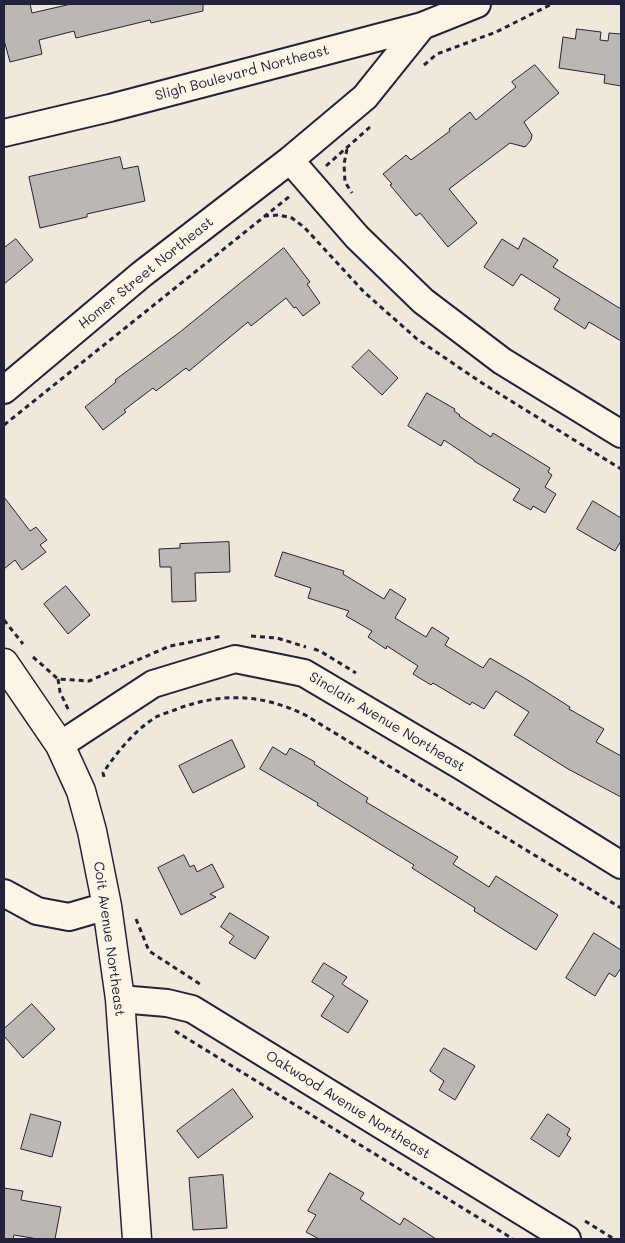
<!DOCTYPE html>
<style>
body{margin:0}
#map{position:relative;width:625px;height:1243px;overflow:hidden;background:#efe8db;font-family:Mali,sans-serif}
canvas{display:block}
.frame{position:absolute;inset:0;border:5px solid #22223b;pointer-events:none}
</style>
<div id="map">
<canvas width="625" height="1243"></canvas>
<div class="frame"></div>
</div>
<script>
const ctx = document.querySelector('canvas').getContext('2d');
ctx.lineJoin = 'round';
function fillPath(path, color) {
  ctx.fillStyle = color;
  ctx.fill(path, 'evenodd');
}
function strokePath(path, color, width, dash) {
  ctx.strokeStyle = color;
  ctx.lineWidth = width;
  ctx.lineCap = dash ? 'butt' : 'round';
  ctx.setLineDash(dash || []);
  ctx.stroke(path);
}
function label(font, color, halo, rows, align = 'center') {
  ctx.font = font + ' Mali,sans-serif';
  ctx.lineWidth = 4;
  ctx.setLineDash([]);
  ctx.textBaseline = 'middle';
  ctx.strokeStyle = halo;
  ctx.fillStyle = color;
  for (const [text, x, y, turn = 0] of rows) {
    ctx.save();
    ctx.translate(x, y);
    ctx.rotate((+turn || 0) * Math.PI / 180);
    ctx.textAlign = isNaN(turn) ? turn : align;
    if (halo) ctx.strokeText(text, 0, 0);
    ctx.fillText(text, 0, 0);
    ctx.restore();
  }
}
const building = new Path2D(`
 M 4,4 L 30,4 L 32,13 L 71,4 L 203,4 L 203,11 L 151,23 L 150,20 L 76,38 L 74,31 L 39,40 L 42,54 L 10,62 L 4,40 Z
 M 577,29 L 601,32 L 600,40 L 608,41 L 609,33 L 621,34 L 621,86 L 604,83 L 605,75 L 559,68 L 563,37 L 575,39 Z
 M 535,65 L 559,93 L 524,122 L 532,135 L 531,140 L 525,147 L 510,143 L 449,189 L 477,223 L 448,247 L 420,213 L 416,216 L 390,185 L 392,184 L 383,174 L 406,155 L 411,160 L 450,131 L 449,129 L 470,112 L 476,120 L 516,87 L 512,82 Z
 M 120,157 L 123,169 L 138,166 L 145,201 L 87,214 L 87,217 L 40,228 L 29,177 Z
 M 524,238 L 558,260 L 553,267 L 621,309 L 621,341 L 589,322 L 585,329 L 554,309 L 560,299 L 521,274 L 513,286 L 484,267 L 502,239 L 518,249 Z
 M 16,239 L 33,260 L 4,284 L 4,248 Z
 M 284,248 L 310,282 L 307,284 L 320,303 L 303,316 L 296,307 L 294,308 L 286,298 L 251,326 L 248,322 L 189,371 L 186,368 L 156,391 L 153,388 L 124,410 L 126,412 L 103,430 L 85,407 L 116,382 L 115,380 L 180,332 Z
 M 369,350 L 398,378 L 382,395 L 352,367 Z
 M 427,393 L 455,409 L 454,411 L 460,415 L 459,416 L 491,437 L 493,433 L 550,468 L 548,472 L 552,475 L 545,487 L 556,494 L 545,513 L 533,506 L 531,510 L 513,500 L 520,489 L 474,461 L 474,460 L 444,440 L 441,446 L 408,426 Z
 M 4,497 L 30,531 L 36,527 L 47,540 L 40,545 L 46,552 L 22,570 L 15,560 L 4,569 Z
 M 593,501 L 621,518 L 621,541 L 615,551 L 577,529 Z
 M 229,542 L 230,572 L 195,573 L 196,601 L 172,602 L 171,567 L 160,567 L 159,549 L 180,548 L 180,544 Z
 M 283,552 L 344,571 L 343,574 L 384,599 L 390,589 L 406,599 L 395,618 L 426,637 L 432,627 L 449,638 L 445,645 L 483,668 L 490,658 L 526,679 L 570,707 L 569,709 L 604,729 L 596,742 L 621,756 L 621,797 L 568,769 L 514,735 L 529,712 L 496,691 L 484,709 L 472,702 L 470,705 L 433,683 L 431,685 L 413,674 L 418,666 L 387,646 L 386,649 L 368,637 L 372,631 L 346,616 L 349,611 L 308,598 L 311,588 L 275,576 Z
 M 66,586 L 90,615 L 68,634 L 44,604 Z
 M 232,740 L 245,767 L 193,793 L 179,766 Z
 M 273,747 L 286,755 L 290,748 L 315,762 L 314,764 L 368,798 L 366,802 L 458,857 L 453,864 L 489,887 L 496,876 L 558,915 L 536,950 L 474,911 L 475,908 L 412,868 L 414,865 L 317,805 L 318,803 L 260,769 Z
 M 184,855 L 190,867 L 194,865 L 197,872 L 212,864 L 224,887 L 210,894 L 216,897 L 181,915 L 158,868 Z
 M 230,913 L 269,937 L 255,959 L 229,943 L 234,936 L 221,927 Z
 M 594,933 L 621,950 L 621,968 L 615,977 L 609,973 L 595,996 L 566,978 Z
 M 324,963 L 347,977 L 342,984 L 368,1001 L 348,1033 L 321,1016 L 334,996 L 312,982 Z
 M 32,1004 L 55,1029 L 23,1058 L 4,1036 L 4,1029 Z
 M 444,1048 L 475,1066 L 455,1100 L 439,1090 L 444,1081 L 430,1071 Z
 M 233,1089 L 253,1117 L 198,1158 L 177,1131 Z
 M 31,1114 L 61,1122 L 52,1157 L 21,1149 Z
 M 548,1114 L 570,1129 L 567,1135 L 571,1138 L 559,1157 L 531,1139 Z
 M 330,1173 L 364,1193 L 360,1199 L 400,1225 L 404,1218 L 436,1239 L 319,1239 L 306,1232 L 316,1215 L 308,1211 Z
 M 223,1175 L 227,1228 L 193,1230 L 189,1178 Z
 M 4,1188 L 23,1191 L 21,1200 L 61,1207 L 55,1239 L 38,1239 L 14,1235 L 13,1239 L 4,1239 Z`);
const path = new Path2D(`
 M 424,65 L 437,54 L 496,32 L 552,4
 M 347,149 L 344,164 L 345,182 L 352,193
 M 326,166 L 370,127
 M 264,216 L 279,215 L 292,218 L 304,227 L 364,292 L 417,339 L 482,383 L 621,469
 M 4,425 L 290,196
 M 4,620 L 23,644
 M 251,636 L 277,638 L 306,647
 M 314,649 L 320,651 L 356,673
 M 33,657 L 58,679 L 89,681 L 170,646 L 222,636
 M 58,679 L 60,692 L 69,711
 M 104,777 L 103,773 C 117,752 134,731 156,717 C 162,714 170,712 177,709 C 222,692 264,694 307,716 L 621,908
 M 136,919 L 149,951 L 203,986
 M 175,1031 L 513,1239
 M 585,1221 L 614,1239`);
const minor = new Path2D(`
 M 4,133 L 110,108 L 422,26 L 477,4
 M 290,160 L 357,237 L 423,301 L 502,361 L 621,434
 M 4,390 L 142,274 L 290,160 L 365,97 L 422,26
 M 60,745 L 153,684 L 235,659 L 304,673 L 463,767 L 621,865
 M 4,893 L 37,911 L 69,917 L 107,906
 M 120,999 L 167,1003 L 192,1009 L 567,1239`);
const tertiary = new Path2D(`
 M 4,663 L 60,745 L 81,791 L 92,831 L 107,906 L 120,999 L 137,1239`);
const streetNames = [
 ["Sligh Boulevard Northeast",242,73,-15],
 ["Homer Street Northeast",146,273,-39],
 ["Sinclair Avenue Northeast",387,722,31],
 ["Coit Avenue Northeast",109,939,82],
 ["Oakwood Avenue Northeast",348,1105,32]
];
fillPath(building, '#bcb7b3');
strokePath(building, '#22223b', 1);
strokePath(minor, '#22223b', 30);
strokePath(tertiary, '#22223b', 31);
strokePath(path, '#22223b', 3, [5, 4]);
strokePath(minor, '#fcf5e5', 26);
strokePath(tertiary, '#fcf5e5', 28);
label('14px', '#22223b', '#fcf5e5', streetNames);
</script>
